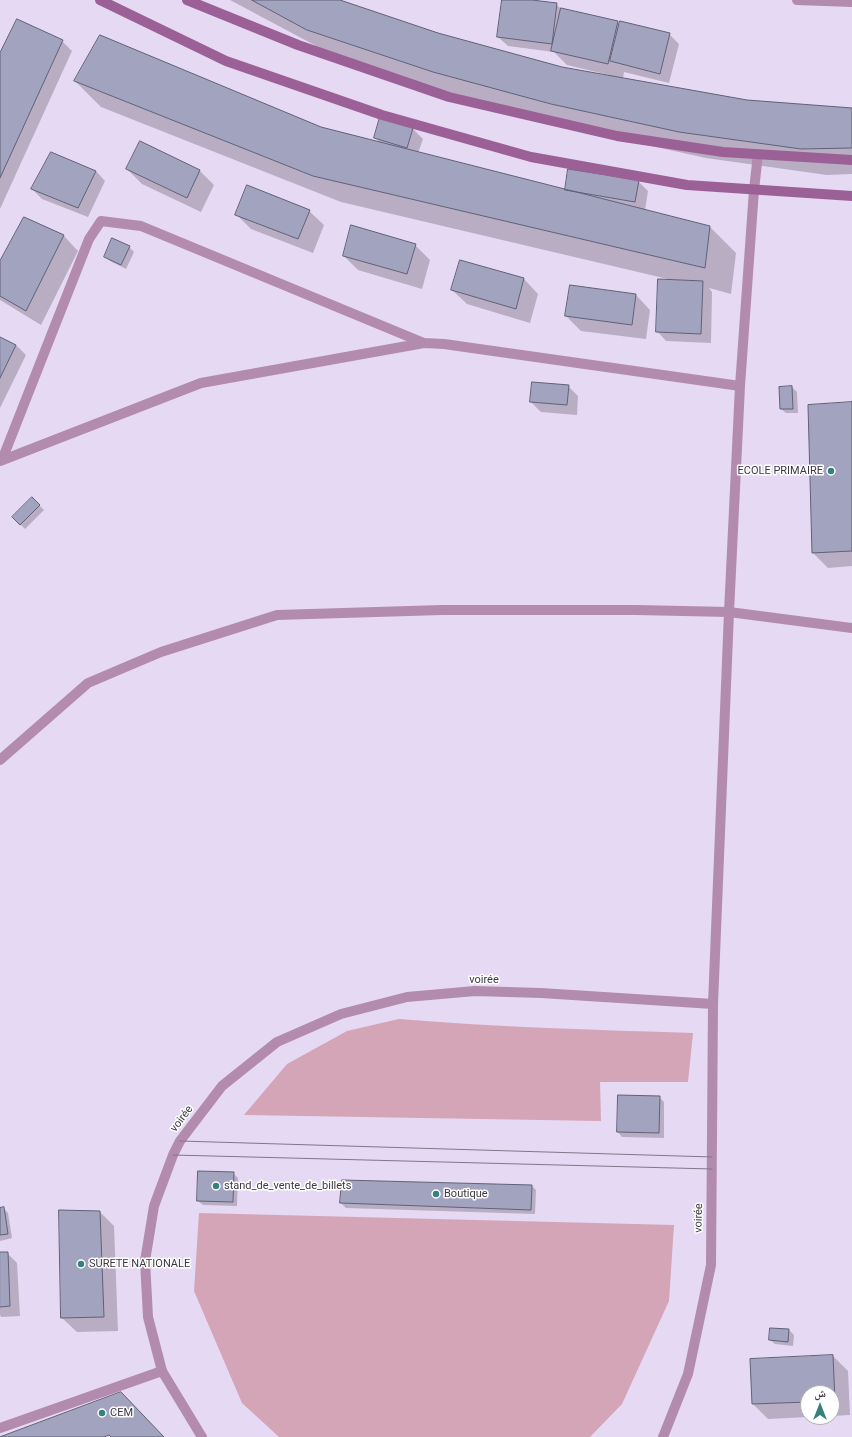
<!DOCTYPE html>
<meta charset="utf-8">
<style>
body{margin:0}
#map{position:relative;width:852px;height:1437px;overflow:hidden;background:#e6d9f4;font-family:Roboto,"Noto Naskh Arabic",sans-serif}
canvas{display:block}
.north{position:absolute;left:800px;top:1385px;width:40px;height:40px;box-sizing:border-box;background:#fff;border:1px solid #b1afb3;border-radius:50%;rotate:0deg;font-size:11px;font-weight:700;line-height:16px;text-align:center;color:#3c3741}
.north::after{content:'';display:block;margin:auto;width:14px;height:18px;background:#37807e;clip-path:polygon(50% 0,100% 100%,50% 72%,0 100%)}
</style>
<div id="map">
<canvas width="852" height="1437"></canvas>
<div class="north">ش</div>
</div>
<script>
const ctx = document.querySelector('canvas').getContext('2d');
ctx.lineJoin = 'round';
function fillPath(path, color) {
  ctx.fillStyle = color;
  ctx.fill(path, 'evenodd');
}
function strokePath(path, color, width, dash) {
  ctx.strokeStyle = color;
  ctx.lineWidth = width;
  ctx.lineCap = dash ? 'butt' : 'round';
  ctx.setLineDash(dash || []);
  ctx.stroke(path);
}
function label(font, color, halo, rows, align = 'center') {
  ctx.font = font + ' Roboto,sans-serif';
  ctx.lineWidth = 3;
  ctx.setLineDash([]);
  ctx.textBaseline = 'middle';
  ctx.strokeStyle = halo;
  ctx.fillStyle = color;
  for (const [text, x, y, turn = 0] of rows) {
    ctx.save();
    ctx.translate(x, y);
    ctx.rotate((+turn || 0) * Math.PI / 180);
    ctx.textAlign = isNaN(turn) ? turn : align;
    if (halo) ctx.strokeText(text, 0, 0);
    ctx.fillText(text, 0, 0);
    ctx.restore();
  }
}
const green = new Path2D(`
 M 399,1019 C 497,1027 595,1030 693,1033 L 688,1082 L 600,1082 L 601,1121 L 244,1115 L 287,1064 L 347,1031 Z
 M 199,1213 L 674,1225 L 669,1301 L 622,1404 L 590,1437 L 279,1437 L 242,1403 L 194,1291 Z`);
const shadow = new Path2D(`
 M 230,0 L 337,0 L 438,34 L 561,68 L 609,76 L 609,75 L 567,65 L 554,52 L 508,46 L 498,37 L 503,0 L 524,0 L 556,4 L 562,10 L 618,22 L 620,25 L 669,34 L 679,44 L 669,83 L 624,72 L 623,79 L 747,101 L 852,109 L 852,174 L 827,175 L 706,158 L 578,130 L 460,98 L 335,56 Z
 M 62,41 L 72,51 L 0,209 L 0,55 Z
 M 75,81 L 321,128 L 380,143 L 375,137 L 381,118 L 413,129 L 423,139 L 418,153 L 566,190 L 638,181 L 648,191 L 645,210 L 710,227 L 736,253 L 731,294 L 709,288 L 712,292 L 711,343 L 666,341 L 657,331 L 672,280 L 341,202 L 101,107 Z
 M 141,142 L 200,171 L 214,185 L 201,212 L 142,184 L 127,169 Z
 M 96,171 L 105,181 L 88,217 L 42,199 L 32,189 Z
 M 309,211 L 324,225 L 313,253 L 251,229 L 237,215 Z
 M 25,218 L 64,236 L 78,251 L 41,325 L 0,300 L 0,263 Z
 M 415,245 L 430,260 L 422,289 L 358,270 L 344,256 Z
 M 129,247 L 134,252 L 126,269 L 110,261 L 105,256 Z
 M 461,261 L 524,279 L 538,294 L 530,323 L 467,304 L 452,290 Z
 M 636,295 L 650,310 L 646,339 L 581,331 L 566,316 Z
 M 0,338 L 16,345 L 26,355 L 0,408 Z
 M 568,386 L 578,396 L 577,415 L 541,412 L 531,402 Z
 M 792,387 L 797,392 L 798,413 L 786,413 L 781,409 Z
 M 852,403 L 852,566 L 828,568 L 813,553 L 809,406 Z
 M 32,498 L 44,510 L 25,529 L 13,517 Z
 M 618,1096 L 659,1097 L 664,1102 L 664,1138 L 622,1137 L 618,1132 Z
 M 233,1173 L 238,1178 L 237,1206 L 203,1205 L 198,1201 Z
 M 532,1186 L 536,1190 L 535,1214 L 346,1208 L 341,1203 Z
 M 3,1208 L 8,1213 L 12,1238 L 0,1241 L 0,1209 Z
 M 100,1212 L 114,1226 L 118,1331 L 77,1332 L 62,1318 Z
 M 0,1253 L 7,1253 L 17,1263 L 20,1316 L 1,1317 L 0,1315 Z
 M 789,1330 L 794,1335 L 793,1346 L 775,1344 L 770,1340 Z
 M 833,1356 L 848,1371 L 850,1415 L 832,1416 L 832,1393 L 808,1393 L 808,1417 L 768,1419 L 753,1404 L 751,1360 Z`);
const building = new Path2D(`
 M 252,0 L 340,0 L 438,33 L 562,67 L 747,100 L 852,108 L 852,148 L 801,149 L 679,132 L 551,104 L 433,72 L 307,30 Z
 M 502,0 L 532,0 L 557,3 L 552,44 L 497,37 Z
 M 561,8 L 618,21 L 608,64 L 551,51 Z
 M 17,19 L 63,40 L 0,178 L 0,53 Z
 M 620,21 L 670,33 L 660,74 L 610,61 Z
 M 100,35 L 321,127 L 710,226 L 705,268 L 313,176 L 74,81 Z
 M 380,117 L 413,128 L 407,148 L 374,138 Z
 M 140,141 L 200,170 L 187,198 L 126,169 Z
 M 51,152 L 96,171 L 78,208 L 31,189 Z
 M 568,169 L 639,180 L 635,202 L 565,190 Z
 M 247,185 L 310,210 L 298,239 L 235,215 Z
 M 24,217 L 64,235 L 26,311 L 0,296 L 0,261 Z
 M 351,225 L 416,244 L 407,274 L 343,256 Z
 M 112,238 L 130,246 L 121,265 L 104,257 Z
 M 460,260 L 524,278 L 516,309 L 451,290 Z
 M 658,279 L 703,281 L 701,334 L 656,332 Z
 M 570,285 L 636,294 L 632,325 L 565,316 Z
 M 0,337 L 16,345 L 0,378 Z
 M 532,382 L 569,385 L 567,405 L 530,402 Z
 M 792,386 L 793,409 L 780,409 L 779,387 Z
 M 852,402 L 852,551 L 812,553 L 808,405 Z
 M 32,497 L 40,505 L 20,525 L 12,517 Z
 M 618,1095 L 660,1096 L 659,1133 L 617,1132 Z
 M 198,1171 L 234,1172 L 233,1202 L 197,1201 Z
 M 342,1180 L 532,1185 L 531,1210 L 340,1203 Z
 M 4,1207 L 8,1234 L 0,1235 L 0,1208 Z
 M 59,1210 L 100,1211 L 104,1317 L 61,1318 Z
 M 0,1252 L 8,1252 L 10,1306 L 0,1307 Z
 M 770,1328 L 789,1329 L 788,1342 L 769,1340 Z
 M 833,1355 L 835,1401 L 832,1401 L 832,1393 L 808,1393 L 808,1402 L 752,1404 L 750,1359 Z
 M 121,1392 L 164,1437 L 111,1437 L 109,1435 L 104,1437 L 0,1437 Z`);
const lane = new Path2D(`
 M 0,1428 L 162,1371`);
const street = new Path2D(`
 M 797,0 L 852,2
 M 2,460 L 89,239 L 101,221 L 141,226 L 424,343
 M 0,461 L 201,383 L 424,343 L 444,344 L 740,386
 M 0,760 L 88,683 L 161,652 L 277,615 L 442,610 L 636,610 L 729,612 L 852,628
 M 713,1004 L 729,612 L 740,386 L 754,190 L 758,154
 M 202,1437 L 162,1371 L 148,1317 L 145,1261 L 154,1206 L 173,1155 L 180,1141 L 222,1086 L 277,1042 L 341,1014 L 407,997 L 475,991 L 541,993 L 713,1004 L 711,1265 L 688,1374 L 663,1437`);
const secondary = new Path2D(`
 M 100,0 L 226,61 L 382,115 L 531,157 L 687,185 L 852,196
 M 187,0 L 298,45 L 449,97 L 617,136 L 723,152 L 852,160`);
const tram = new Path2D(`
 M 180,1141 L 712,1157
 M 173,1155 L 712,1169`);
const markers = [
 [831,471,4,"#37807e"],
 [216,1186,4,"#37807e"],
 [436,1194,4,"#37807e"],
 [81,1264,4,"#37807e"],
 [102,1413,4,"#37807e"]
];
const poiNames = [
 ["ECOLE PRIMAIRE",823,471,"right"],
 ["stand_de_vente_de_billets",224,1186],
 ["Boutique",444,1194],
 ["SURETE NATIONALE",89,1264],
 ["CEM",110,1413]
];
const streetNames = [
 ["voirée",484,980],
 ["voirée",182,1119,-53],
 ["voirée",699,1218,-89]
];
fillPath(green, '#d4a4b7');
fillPath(shadow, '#0003');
fillPath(building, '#a2a3be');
strokePath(building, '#606078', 1);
strokePath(lane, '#b38bae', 10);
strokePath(street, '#b38bae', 10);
strokePath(secondary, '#9b6196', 10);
strokePath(tram, '#7f7788', 1);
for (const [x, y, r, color] of markers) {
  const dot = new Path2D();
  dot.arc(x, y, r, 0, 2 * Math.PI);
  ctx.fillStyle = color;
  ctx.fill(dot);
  strokePath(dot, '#fff', 1.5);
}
label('11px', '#3c3741', '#fff', poiNames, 'left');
label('11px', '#3c3741', '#fff', streetNames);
</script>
